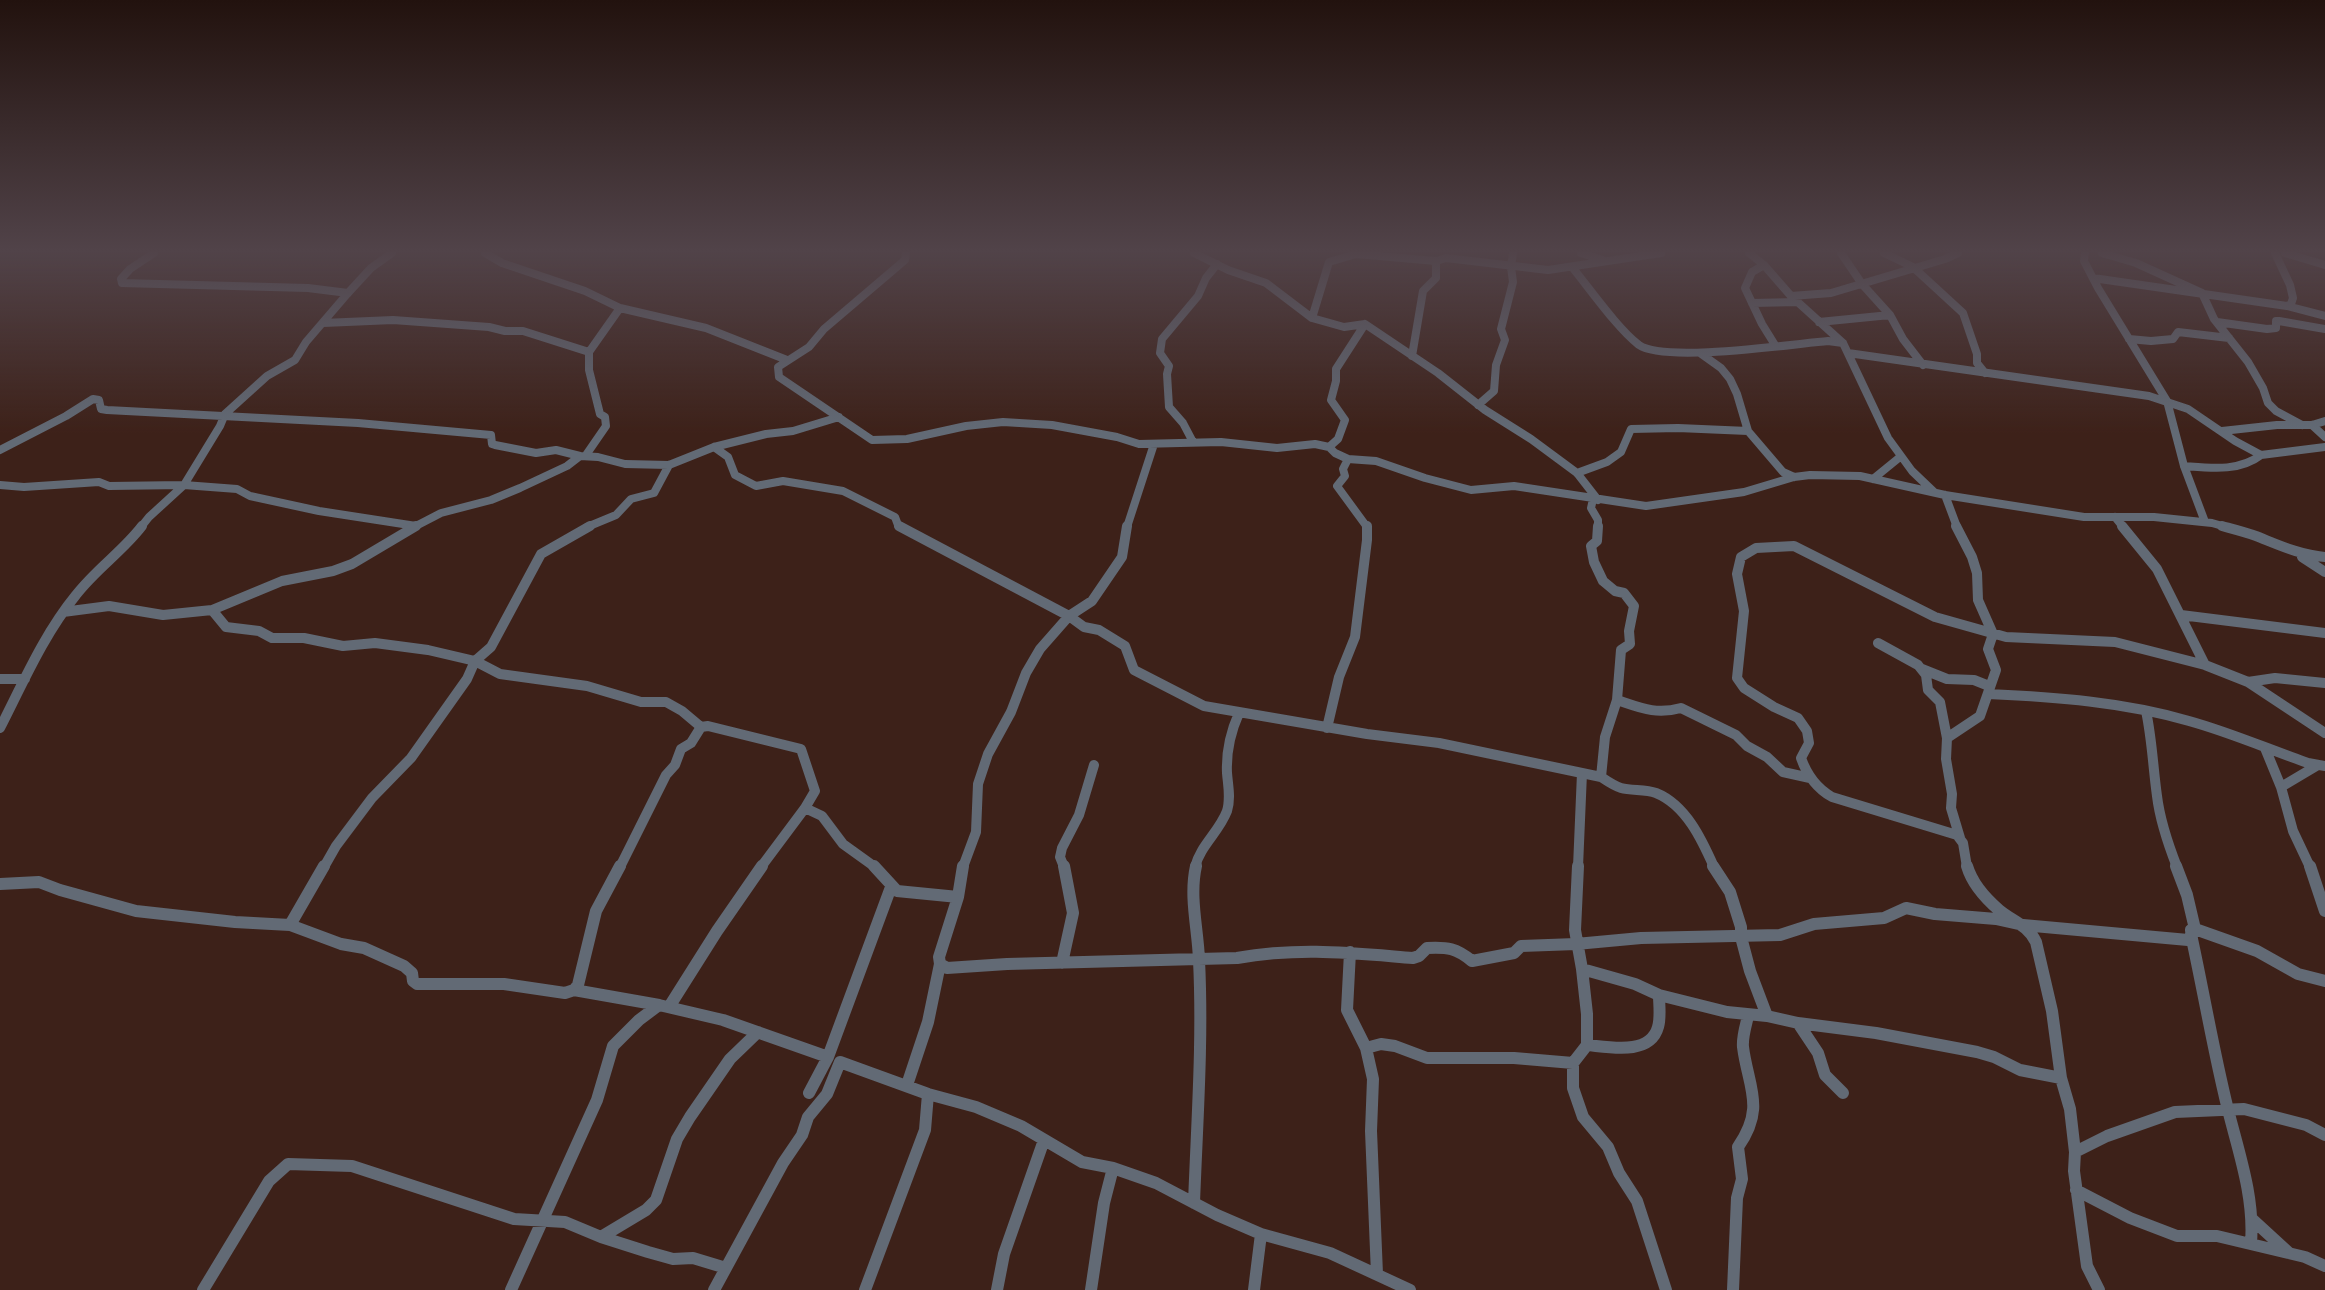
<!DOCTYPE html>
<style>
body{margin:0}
canvas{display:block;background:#3d2119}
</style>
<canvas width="2325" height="1290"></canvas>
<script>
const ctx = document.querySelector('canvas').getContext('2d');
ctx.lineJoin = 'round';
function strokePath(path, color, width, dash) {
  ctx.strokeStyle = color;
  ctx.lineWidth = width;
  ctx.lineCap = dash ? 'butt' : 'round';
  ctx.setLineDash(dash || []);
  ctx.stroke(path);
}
const minorFar2 = new Path2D(`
 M 154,253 L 130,269 L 121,279 L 122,283 L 308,288 L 348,293
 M 485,253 L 502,263 L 585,291 L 620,308 L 706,328 L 787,360
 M 906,253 L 905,260 L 824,329 L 809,347 L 778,367 L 779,377 L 872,440 L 907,439 L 966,426 L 1003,422 L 1052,425 L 1117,437 L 1139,444 L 1221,442 L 1277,448 L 1315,444 L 1329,447 L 1335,453 L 1348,459 L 1376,461 L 1425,478 L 1471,490 L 1514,486 L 1646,506 L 1744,492 L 1794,477 L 1810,475 L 1860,476 L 1945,495 L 2084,517 L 2154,517 L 2212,523 L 2226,527
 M 1194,253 L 1228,270 L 1266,283 L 1312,318 L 1344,327 L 1365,324 L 1438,373 L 1485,410 L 1531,439 L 1577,473 L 1598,500
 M 1581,253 L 1603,260
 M 1749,253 L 1764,265 L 1791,296 L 1843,343 L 1888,438 L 1912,471 L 1934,492
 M 1841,253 L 1862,284 L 1890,315 L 1903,339 L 1923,365
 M 1884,253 L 1913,267 L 1963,313 L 1977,354 L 1977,363 L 1985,373
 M 2085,253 L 2084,261 L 2098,288 L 2167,401 L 2184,466 L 2205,522
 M 2102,253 L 2136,263 L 2202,293 L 2214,319 L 2248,362 L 2263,388 L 2268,403 L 2276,411 L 2302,425
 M 2285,253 L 2325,265
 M 1764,265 L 1752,272 L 1745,288 L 1762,324 L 1775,345
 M 1572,267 C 1590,289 1618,329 1639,345 C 1665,363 1792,344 1828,341 L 1843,343
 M 2093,278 L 2287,306 L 2291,304 L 2293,298 L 2290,285 L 2275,253
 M 1791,296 L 1831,293 L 1945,259 L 1958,253
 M 1752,303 L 1798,302
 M 2287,306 L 2325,316
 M 1312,318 L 1329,262 L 1356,254 L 1436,261 L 1446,258 L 1548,270 L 1661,253
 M 1819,322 L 1890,315
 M 2217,322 L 2267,329 L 2276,328 L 2276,321 L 2279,321 L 2325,329
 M 323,323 L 393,320 L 489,327 L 505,331 L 523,331 L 589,352
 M 2129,339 L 2151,341 L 2173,339 L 2178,332 L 2229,338
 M 1700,353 L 1721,368 L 1730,379 L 1737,394 L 1748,431 L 1783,472 L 1794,477
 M 1848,353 L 2149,396 L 2188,409 L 2235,441 L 2261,455 L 2325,447
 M 1412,356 L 1423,291 L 1436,278 L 1436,261
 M 1478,405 L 1494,391 L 1496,365 L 1505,340 L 1501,329 L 1513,282 L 1511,267 L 1513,253
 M 2312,425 L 2325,437
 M 2222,431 L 2277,425 L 2312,425 L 2325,421
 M 1193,442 L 1183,423 L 1169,407 L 1167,374 L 1169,366 L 1160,353 L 1162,339 L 1198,296 L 1206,278 L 1217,264
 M 714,447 L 728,457 L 735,475 L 756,486 L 783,481 L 843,491 L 895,517 L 898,525 L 902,527
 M 1329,447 L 1338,439 L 1345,420 L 1331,400 L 1336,381 L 1336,369 L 1365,324
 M 0,450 L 66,416 L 93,399 L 99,400 L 101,409 L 107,410 L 358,423 L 491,435 L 492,444 L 495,445 L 536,453 L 556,450 L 580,456
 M 586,455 L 606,426 L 605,417 L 600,414 L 589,370 L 589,352 L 620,308
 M 1348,459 L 1343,469 L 1345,476 L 1337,486 L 1367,527
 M 2184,466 C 2210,468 2239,472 2261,455
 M 1577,473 L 1607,462 L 1621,452 L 1631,429 L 1678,428 L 1748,431
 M 1873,479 L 1900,457
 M 0,485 L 24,487 L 99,482 L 109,486 L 184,485 L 237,489 L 250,496 L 319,511 L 416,526
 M 1945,495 L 1957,527
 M 1593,499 L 1591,508 L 1598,520 L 1598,527
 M 2115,517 L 2123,527
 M 141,527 L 149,517 L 184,485 L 220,426 L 225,414 L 267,376 L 295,360 L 306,342 L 348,293 L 371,268 L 392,253
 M 414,527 L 441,513 L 491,500 L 520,488 L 567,466 L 580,456 L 598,457 L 625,464 L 669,465 L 714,447 L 766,434 L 793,431 L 839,417
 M 587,527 L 616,515 L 631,499 L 654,493 L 669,465
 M 1127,527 L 1154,444`);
const minorFar1 = new Path2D(`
 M 899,526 L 1069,616 L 1084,627 L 1099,630 L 1125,646 L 1134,670 L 1204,706 L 1367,734 L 1439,743 L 1601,777
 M 1598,526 L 1597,541 L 1591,546 L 1594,562 L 1603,581 L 1615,591 L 1624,593 L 1634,606 L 1629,631 L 1630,644 L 1621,650 L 1617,700 L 1605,737 L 1601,777 C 1607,781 1614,786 1621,788 C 1632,791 1645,789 1656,793 C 1686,805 1702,840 1714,867
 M 1956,526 L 1972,557 L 1977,573 L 1978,600 L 1993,634 L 1988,649 L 1996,670 L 1980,716 L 1947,738 L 1946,759 L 1952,794 L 1951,808 L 1960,838
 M 2122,526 L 2157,569 L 2205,665
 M 2222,526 C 2233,529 2245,532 2256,536 C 2279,545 2300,555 2325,557
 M 2302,557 L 2325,572
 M 212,610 L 226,627 L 259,631 L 272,638 L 304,638 L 343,646 L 375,643 L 428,650 L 475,661 L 500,674 L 587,686 L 641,702 L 666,702 L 682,711 L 701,727
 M 63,612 L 109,606 L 163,615 L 212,610 L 282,581 L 333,571 L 352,564 L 416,526
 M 2181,615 L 2325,633
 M 1878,643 L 1918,665 L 1926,675 L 1928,690 L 1940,702 L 1947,738
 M 1922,669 L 1947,679 L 1974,680 L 1989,686
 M 0,679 L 25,679
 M 2248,682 L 2275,678 L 2325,683
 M 1988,694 C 2055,697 2124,702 2189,721 C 2229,732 2268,749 2308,763 L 2325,766
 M 1617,700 C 1641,708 1656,715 1681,708 L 1736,735 L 1747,746 L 1767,757 L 1783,772 L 1810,778
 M 2146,711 C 2152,739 2153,767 2157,796 C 2160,821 2168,844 2177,867
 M 0,728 C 23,683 44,634 76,595 C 96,569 123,551 142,526
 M 1327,728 L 1339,677 L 1355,637 L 1367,540 L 1367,526
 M 2265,748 L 2281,787 L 2293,831 L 2310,867
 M 2281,787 L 2318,765
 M 324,867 L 336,846 L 372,798 L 411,758 L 467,679 L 475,661 L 491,647 L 541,554 L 590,526
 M 620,867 L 666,775 L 675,765 L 681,749 L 691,743 L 701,727 L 708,726 L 801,749 L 815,791 L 805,808 L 822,816 L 843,844 L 875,867
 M 761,867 L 805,808
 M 963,867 L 976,832 L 978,784 L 988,754 L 1011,712 L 1026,673 L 1040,649 L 1069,616 L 1092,601 L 1122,557 L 1127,526
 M 1064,867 L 1060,857 L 1062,848 L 1079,815 L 1094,765
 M 1195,867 C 1200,846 1219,832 1227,811 C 1231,798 1228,786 1227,773 C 1226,753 1231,731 1239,713
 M 1578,867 L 1582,773
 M 1967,867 L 1963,843 L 1957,835 L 1832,797 C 1816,788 1807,775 1801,758 L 1809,743 L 1807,731 L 1798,718 L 1774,707 L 1744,688 L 1737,678 L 1744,611 L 1737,574 L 1741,557 L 1756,548 L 1794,546 L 1935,617 L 2006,637 L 2115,642 L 2205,665 L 2248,682 L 2325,733`);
const minor = new Path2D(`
 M 874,866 L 897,891 L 958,897 L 939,957 L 940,964 L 947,968 L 1007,964 L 1237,958 C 1300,947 1350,953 1413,958 L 1419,956 L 1427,948 C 1448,947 1456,948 1472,961 L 1514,953 L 1521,946 L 1576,944 L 1641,938 L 1780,935 L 1814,924 L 1884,918 L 1906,908 L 1935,914 L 1996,919 L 2023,925 L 2188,940 L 2192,939 L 2191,930 L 2195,929 L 2257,951 L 2298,974 L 2325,981
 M 1578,866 L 1575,930 L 1582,969 L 1635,984 L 1659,995
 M 1713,866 L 1730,892 L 1741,927 L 1741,937 L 1750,971 L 1767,1016 L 1798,1023 L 1876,1033 L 1977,1052 L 1994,1057 L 2020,1070 L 2061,1078
 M 1967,866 C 1972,883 1985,898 1999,910 C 2012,921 2028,925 2036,942 L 2052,1011 L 2061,1078 L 2070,1109 L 2075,1152 L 2074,1171 L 2087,1266 L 2099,1290
 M 2176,866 L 2187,895 L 2195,929
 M 2310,866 L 2325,911
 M 0,884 L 39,882 L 60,890 L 136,911 L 235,922 L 290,925 L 341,944 L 364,948 L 404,966 L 412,973 L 413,981 L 417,984 L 504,984 L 565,993 L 574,990 L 578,985 L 596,911 L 620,866
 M 958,897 L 963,866
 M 290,925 L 324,866
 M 2192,939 C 2203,990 2212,1042 2224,1093 C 2235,1143 2255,1192 2251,1243
 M 1350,952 L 1347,1010 L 1366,1048 L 1373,1079 L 1371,1131 L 1377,1274
 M 1062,963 L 1073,913 L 1064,866
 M 1582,969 L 1587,1014 L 1587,1045 L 1573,1063 L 1573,1088 L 1583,1117 L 1608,1147 L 1619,1173 L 1637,1201 L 1666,1290
 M 574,990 L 659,1005
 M 669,1007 L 717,931 L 762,866
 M 1798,1023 L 1818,1053 L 1825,1075 L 1843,1093
 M 1587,1045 C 1609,1047 1650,1056 1658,1027 C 1661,1017 1659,1005 1659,995 L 1727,1012 L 1767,1016
 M 1366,1048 L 1381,1044 L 1395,1046 L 1427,1058 L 1514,1058 L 1573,1063
 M 828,1057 L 891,887
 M 907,1085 L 928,1022 L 940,964
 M 2075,1152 L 2107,1136 L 2175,1112 L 2244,1109 L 2306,1125 L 2325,1135
 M 2076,1190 L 2130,1218 L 2177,1236 L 2217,1236 L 2305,1257 L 2325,1266
 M 1194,1203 C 1197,1122 1203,1041 1199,960 C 1198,929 1189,897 1196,866
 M 2253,1220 L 2289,1253
 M 601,1237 L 646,1210 L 656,1200 L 677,1139 L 690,1117 L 730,1059 L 758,1032
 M 203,1290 L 269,1181 L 288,1164 L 352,1166 L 514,1219 L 565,1222 L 601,1237 L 648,1252 L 673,1259 L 693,1258 L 726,1268
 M 511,1290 L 597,1100 L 613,1046 L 639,1020 L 659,1005 L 723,1020 L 828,1057 L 809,1093
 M 714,1290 L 783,1163 L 802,1135 L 808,1117 L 827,1094 L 840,1062 L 928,1094 L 976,1107 L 1021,1126 L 1082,1162 L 1113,1168 L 1156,1183 L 1217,1215 L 1261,1234 L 1330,1253 L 1410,1290
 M 865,1290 L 925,1130 L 928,1094
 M 997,1290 L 1004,1254 L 1044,1140
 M 1091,1290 L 1104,1203 L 1113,1168
 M 1254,1290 L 1261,1234
 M 1733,1290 L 1737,1198 L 1742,1179 L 1738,1147 C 1766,1107 1748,1087 1743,1047 C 1742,1037 1746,1025 1748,1016`);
strokePath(minorFar2, '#626a75', 8);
strokePath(minorFar1, '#626a75', 10);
strokePath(minor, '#626a75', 12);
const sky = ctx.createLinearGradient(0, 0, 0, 433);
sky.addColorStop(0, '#22120e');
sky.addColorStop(0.58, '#514349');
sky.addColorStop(1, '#51434900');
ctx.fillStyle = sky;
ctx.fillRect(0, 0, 2325, 433);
</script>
